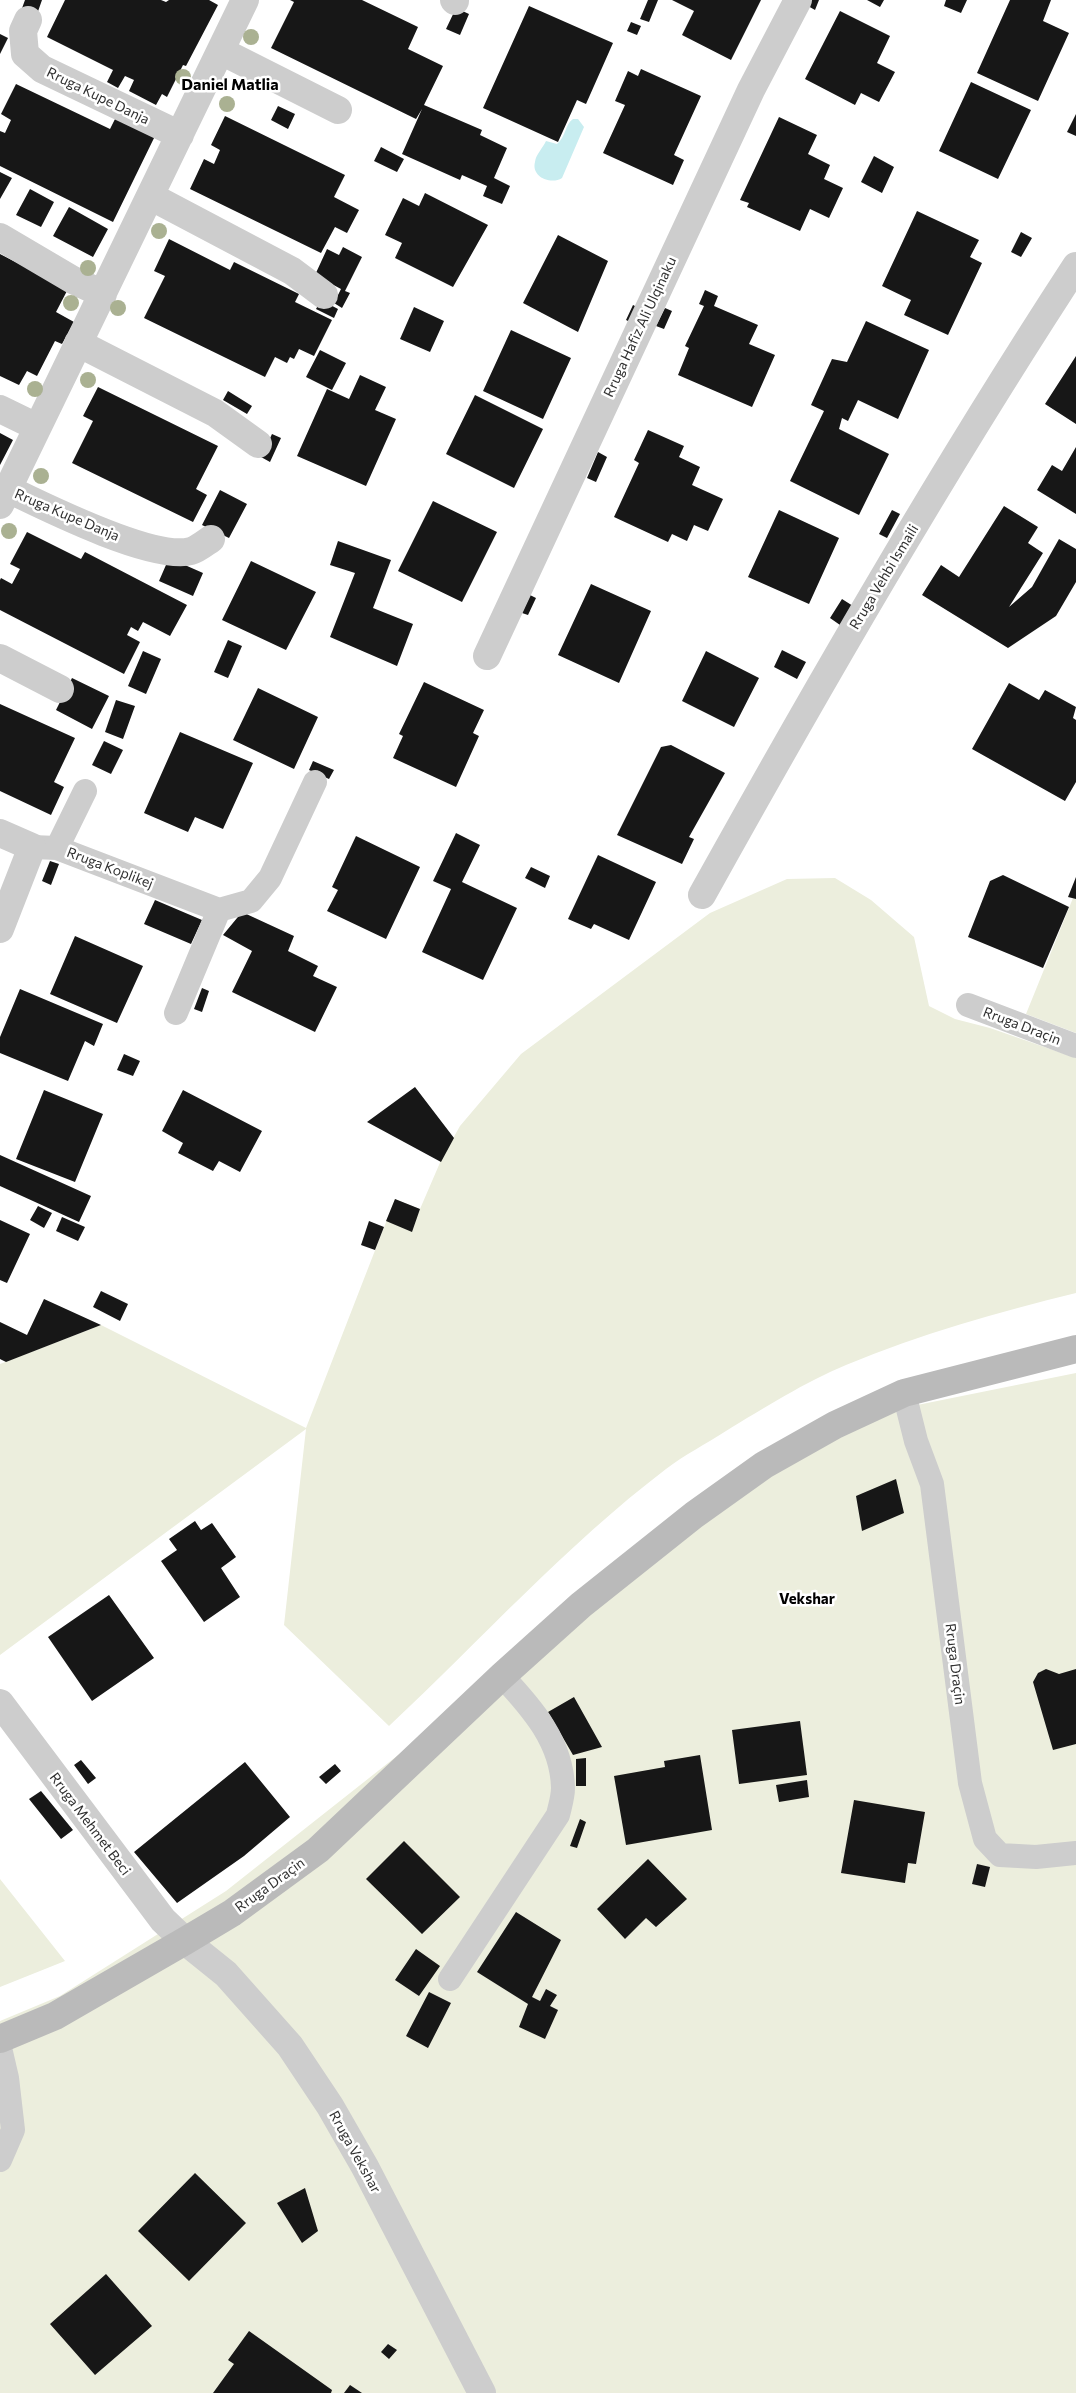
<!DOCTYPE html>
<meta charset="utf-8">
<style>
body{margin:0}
canvas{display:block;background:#fff}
</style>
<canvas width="1076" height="2393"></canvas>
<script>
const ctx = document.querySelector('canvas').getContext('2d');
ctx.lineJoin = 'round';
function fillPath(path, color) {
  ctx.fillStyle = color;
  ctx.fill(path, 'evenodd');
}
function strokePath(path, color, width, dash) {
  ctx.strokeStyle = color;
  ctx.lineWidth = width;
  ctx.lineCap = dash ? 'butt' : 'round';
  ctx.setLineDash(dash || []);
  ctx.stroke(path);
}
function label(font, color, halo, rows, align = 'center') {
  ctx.font = font + ' Commissioner,sans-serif';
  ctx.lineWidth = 5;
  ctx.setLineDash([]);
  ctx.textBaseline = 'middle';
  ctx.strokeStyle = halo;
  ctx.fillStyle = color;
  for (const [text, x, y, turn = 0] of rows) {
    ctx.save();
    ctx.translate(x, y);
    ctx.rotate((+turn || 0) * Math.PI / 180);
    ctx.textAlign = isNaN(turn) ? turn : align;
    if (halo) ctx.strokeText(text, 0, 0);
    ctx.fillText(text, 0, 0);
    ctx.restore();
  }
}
const green = new Path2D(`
 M 835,878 L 871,900 L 914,937 L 929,1006 L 955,1019 L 990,1028 L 1076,1058 L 1076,1293 C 998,1312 921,1334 846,1365 C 807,1381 762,1409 726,1431 C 706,1444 684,1455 666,1469 C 565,1546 481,1640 389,1726 L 284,1625 L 306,1429 L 0,1655 L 0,1364 L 101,1325 L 306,1428 L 395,1199 L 420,1209 L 442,1158 L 460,1126 L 521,1054 L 710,913 L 787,879 Z
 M 1073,898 L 1076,899 L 1076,1033 L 1026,1014 Z
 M 1076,1373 L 1076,2393 L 0,2393 L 0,2021 L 60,1996 L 226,1891 L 502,1673 L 833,1422 Z
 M 0,1879 L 65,1961 L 0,1987 Z`);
const water = new Path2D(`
 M 573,119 L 578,119 L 584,127 L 562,178 C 551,185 531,177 535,162 C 536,154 543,148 546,141 L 557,144 C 566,137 565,124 573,119 Z`);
const building = new Path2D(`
 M 25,0 L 42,0 L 36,17 L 21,11 Z
 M 65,0 L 161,0 L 166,2 L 169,0 L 209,0 L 218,5 L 186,66 L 183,65 L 167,97 L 162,94 L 156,105 L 129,91 L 134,80 L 125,76 L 118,88 L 107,82 L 113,70 L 47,37 Z
 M 290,0 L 362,0 L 418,27 L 408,49 L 443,66 L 424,105 L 482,130 L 480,135 L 507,148 L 494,178 L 510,186 L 502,204 L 483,196 L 487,186 L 462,175 L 460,180 L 402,154 L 422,109 L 416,119 L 271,48 L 294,2 Z
 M 648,0 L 658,0 L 649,22 L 640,19 Z
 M 672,0 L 761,0 L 731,60 L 682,35 L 694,11 Z
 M 811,0 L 819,0 L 815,10 L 808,6 Z
 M 867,0 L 884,0 L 880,7 Z
 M 946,0 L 967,0 L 961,13 L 944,6 Z
 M 1010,0 L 1051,0 L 1043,21 L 1069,33 L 1038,101 L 977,73 Z
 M 529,6 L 613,43 L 586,104 L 577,100 L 558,142 L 483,108 Z
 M 456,8 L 469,14 L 460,35 L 446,29 Z
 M 840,11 L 890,36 L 877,63 L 895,72 L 879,102 L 861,93 L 855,105 L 805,79 Z
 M 631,22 L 641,26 L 637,35 L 627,31 Z
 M 0,34 L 8,38 L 0,54 Z
 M 641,69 L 701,96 L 674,155 L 684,160 L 673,185 L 603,153 L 625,105 L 615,101 L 628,71 L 638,76 Z
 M 971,82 L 1031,110 L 998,179 L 939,151 Z
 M 16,84 L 110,129 L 116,117 L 155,136 L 113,222 L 0,166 L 0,131 L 5,133 L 11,120 L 1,114 Z
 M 278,106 L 295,114 L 288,129 L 271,120 Z
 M 1076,114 L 1076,136 L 1067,132 Z
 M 225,116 L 345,175 L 334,197 L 359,210 L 347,233 L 335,227 L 321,253 L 190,189 L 204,159 L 214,164 L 220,150 L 211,145 Z
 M 779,117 L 817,135 L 808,154 L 830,165 L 824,179 L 843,188 L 829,218 L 810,209 L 800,231 L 747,207 L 749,203 L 740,200 Z
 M 381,147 L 404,159 L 397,172 L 374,161 Z
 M 874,156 L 894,167 L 882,193 L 861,182 Z
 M 0,172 L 12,178 L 0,199 Z
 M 30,189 L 54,202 L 41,227 L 16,215 Z
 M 425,193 L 488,225 L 453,287 L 395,258 L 402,243 L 385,235 L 403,198 L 419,206 Z
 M 69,207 L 108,229 L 93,257 L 53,236 Z
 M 917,211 L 979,240 L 970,257 L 982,263 L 948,335 L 904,315 L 911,300 L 882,286 Z
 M 1021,232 L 1032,238 L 1021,257 L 1011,252 Z
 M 558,235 L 608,261 L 578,332 L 523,303 Z
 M 169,239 L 230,270 L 234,262 L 299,294 L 295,302 L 332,320 L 314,356 L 299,349 L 294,359 L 290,357 L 287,363 L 275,357 L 265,377 L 144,318 L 165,276 L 154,271 Z
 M 343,247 L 362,257 L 345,291 L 350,293 L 342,308 L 334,303 L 341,289 L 315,275 L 327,249 L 339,255 Z
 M 0,254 L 68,289 L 56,312 L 74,322 L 62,344 L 55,341 L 37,376 L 27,371 L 19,385 L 0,376 Z
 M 705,290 L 718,296 L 714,306 L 758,325 L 749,344 L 775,355 L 752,407 L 678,375 L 689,348 L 685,346 L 704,306 L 699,304 Z
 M 321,300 L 338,309 L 334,318 L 316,309 Z
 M 633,305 L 639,308 L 632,323 L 626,320 Z
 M 414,307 L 444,321 L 430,352 L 400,339 Z
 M 665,308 L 672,311 L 664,329 L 656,326 Z
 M 866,321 L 929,350 L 898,419 L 858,400 L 848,421 L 842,418 L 839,429 L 889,454 L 859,515 L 790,481 L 824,411 L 811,405 L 832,359 L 847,362 Z
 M 511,330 L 571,358 L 543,419 L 483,391 Z
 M 320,350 L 346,363 L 332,390 L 306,377 Z
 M 1076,356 L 1076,424 L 1045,404 Z
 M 360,375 L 386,387 L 375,410 L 396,419 L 366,486 L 297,456 L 327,389 L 349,399 Z
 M 98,387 L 218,446 L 196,489 L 207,495 L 193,522 L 72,463 L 93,421 L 83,416 Z
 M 228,391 L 252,406 L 247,414 L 223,400 Z
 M 475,395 L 543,429 L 514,488 L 446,454 Z
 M 648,430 L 684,446 L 679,457 L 700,467 L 692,485 L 723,499 L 708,531 L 694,525 L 687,541 L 672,534 L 668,542 L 614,517 L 639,463 L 634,460 Z
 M 0,433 L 13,440 L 0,465 Z
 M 272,434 L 281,438 L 270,462 L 261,457 Z
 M 1076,447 L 1076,514 L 1037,490 L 1052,465 L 1062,471 Z
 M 598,452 L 607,457 L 596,482 L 587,478 Z
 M 220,490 L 247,504 L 229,538 L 202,525 Z
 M 433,501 L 497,532 L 462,602 L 398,571 Z
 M 1004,506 L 1038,527 L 1028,543 L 1043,553 L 1009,607 L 1032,587 L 1059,539 L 1076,549 L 1076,582 L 1056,616 L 1008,648 L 922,595 L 941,565 L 959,577 Z
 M 779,510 L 839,538 L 809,604 L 748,577 Z
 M 892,510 L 900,514 L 887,538 L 879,534 Z
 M 27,532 L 81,559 L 85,552 L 187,605 L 170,636 L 143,622 L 138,631 L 131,627 L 127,635 L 140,642 L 124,674 L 0,610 L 0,580 L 1,578 L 12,584 L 20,569 L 10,564 Z
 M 338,541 L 391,560 L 373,608 L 413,624 L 397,666 L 330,637 L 355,573 L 330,565 Z
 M 169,558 L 203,573 L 193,596 L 159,581 Z
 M 251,561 L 316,592 L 286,650 L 222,620 Z
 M 591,584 L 651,611 L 619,683 L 558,655 Z
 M 530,595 L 536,598 L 528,615 L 522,613 Z
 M 842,599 L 853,606 L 840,625 L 830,618 Z
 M 228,640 L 242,646 L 228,678 L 214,672 Z
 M 782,650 L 806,662 L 797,679 L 774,667 Z
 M 143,651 L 161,659 L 146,694 L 128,686 Z
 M 706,651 L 759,678 L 734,727 L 682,701 Z
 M 72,678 L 109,696 L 92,729 L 56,710 Z
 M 424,682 L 484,710 L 473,733 L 479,736 L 456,787 L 393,758 L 403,736 L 399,734 Z
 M 1009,683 L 1039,700 L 1045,690 L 1076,707 L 1073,718 L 1076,720 L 1076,782 L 1065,801 L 972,749 Z
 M 258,688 L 318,717 L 294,769 L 233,740 Z
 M 116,700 L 135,706 L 123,739 L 105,732 Z
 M 0,704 L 75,738 L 54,782 L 64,787 L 51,815 L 0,791 Z
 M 180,732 L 253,763 L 223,829 L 195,817 L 188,832 L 144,813 Z
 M 104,741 L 123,750 L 111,774 L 92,765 Z
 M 671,745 L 725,773 L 689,837 L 694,839 L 682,864 L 617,835 L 661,747 Z
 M 313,761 L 334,770 L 329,779 L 309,770 Z
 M 456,833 L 480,845 L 462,882 L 517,908 L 483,980 L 422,952 L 451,889 L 433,881 Z
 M 356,836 L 420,867 L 386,939 L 327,911 L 338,890 L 332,887 Z
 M 598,855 L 656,882 L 629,940 L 594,924 L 591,929 L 568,919 Z
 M 50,861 L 59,864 L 51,885 L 42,881 Z
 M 531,867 L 550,876 L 545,888 L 525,878 Z
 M 1003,875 L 1069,907 L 1043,968 L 968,937 L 990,881 Z
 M 1076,877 L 1076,899 L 1068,897 Z
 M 155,900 L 202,920 L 191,944 L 144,924 Z
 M 242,912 L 294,936 L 288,951 L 318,966 L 313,976 L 337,987 L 315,1032 L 232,992 L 252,951 L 223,935 Z
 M 75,936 L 143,966 L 117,1023 L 50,994 Z
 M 202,988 L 209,991 L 202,1012 L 194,1009 Z
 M 20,989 L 103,1024 L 94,1046 L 85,1041 L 68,1081 L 0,1053 L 0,1037 Z
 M 124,1054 L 140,1061 L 133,1076 L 117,1070 Z
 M 415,1087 L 454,1138 L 441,1162 L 367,1122 Z
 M 44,1090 L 103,1114 L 75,1182 L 16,1159 Z
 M 183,1090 L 262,1131 L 240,1172 L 219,1161 L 213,1171 L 178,1153 L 183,1143 L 162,1131 Z
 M 0,1155 L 91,1196 L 79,1222 L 0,1186 Z
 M 395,1199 L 420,1209 L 412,1232 L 386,1221 Z
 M 38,1206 L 52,1213 L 44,1228 L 30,1220 Z
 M 62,1217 L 85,1227 L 78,1241 L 56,1231 Z
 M 0,1220 L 30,1234 L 7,1283 L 0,1280 Z
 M 369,1221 L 384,1227 L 375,1250 L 361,1245 Z
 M 101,1291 L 128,1304 L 120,1321 L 93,1307 Z
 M 44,1299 L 101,1325 L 6,1362 L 0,1359 L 0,1322 L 27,1335 Z
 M 896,1479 L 904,1513 L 862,1531 L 856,1496 Z
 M 195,1521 L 201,1530 L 212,1523 L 236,1557 L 221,1568 L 240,1597 L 204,1622 L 161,1561 L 177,1550 L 169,1539 Z
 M 109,1595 L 154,1658 L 92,1701 L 48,1637 Z
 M 1046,1669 L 1059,1674 L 1076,1669 L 1076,1744 L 1053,1750 L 1033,1682 L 1038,1673 Z
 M 574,1697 L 602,1747 L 573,1755 L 548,1712 Z
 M 800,1721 L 807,1775 L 739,1784 L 732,1730 Z
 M 700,1755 L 712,1830 L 626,1845 L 614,1776 L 665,1767 L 664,1761 Z
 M 586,1758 L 586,1786 L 576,1786 L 576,1759 Z
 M 81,1760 L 96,1778 L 88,1784 L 74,1765 Z
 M 245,1762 L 290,1817 L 244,1856 L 177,1903 L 134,1852 Z
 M 335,1764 L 341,1771 L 326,1784 L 319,1777 Z
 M 807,1780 L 809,1797 L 779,1802 L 776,1785 Z
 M 41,1791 L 73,1830 L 61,1839 L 29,1799 Z
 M 854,1800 L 925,1812 L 916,1864 L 908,1863 L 905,1883 L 841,1873 Z
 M 580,1819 L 586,1822 L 577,1848 L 570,1846 Z
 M 404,1841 L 460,1897 L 422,1934 L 366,1879 Z
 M 648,1859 L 687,1899 L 656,1927 L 646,1918 L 625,1939 L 597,1909 Z
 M 977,1864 L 990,1867 L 985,1887 L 972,1884 Z
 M 516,1912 L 561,1940 L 532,1997 L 540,2001 L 546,1989 L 557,1995 L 550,2006 L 558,2010 L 545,2039 L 519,2027 L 528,2004 L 477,1972 Z
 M 416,1949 L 440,1966 L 419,1996 L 395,1980 Z
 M 429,1992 L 451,2003 L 428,2048 L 406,2036 Z
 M 195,2173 L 246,2223 L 189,2281 L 138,2231 Z
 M 305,2188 L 318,2231 L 302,2243 L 277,2203 Z
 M 106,2274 L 152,2326 L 95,2375 L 50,2324 Z
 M 249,2331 L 332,2390 L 331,2393 L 213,2393 L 234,2364 L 228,2360 Z
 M 388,2344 L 397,2350 L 389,2359 L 381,2352 Z
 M 350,2385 L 362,2393 L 344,2393 Z`);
const service = new Path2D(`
 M 32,847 L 57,848 L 219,910 L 251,901 L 270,878 L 315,782
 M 57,848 L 85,791
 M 968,1005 L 1076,1046
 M 176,1013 L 219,910
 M 904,1393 L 916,1441 L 932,1484 L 970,1783 L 985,1839 L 1000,1855 L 1036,1857 L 1076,1853
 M 450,1979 L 558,1815 C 560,1806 563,1797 563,1788 C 562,1742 532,1708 502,1676
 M 0,2048 L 7,2078 L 13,2130 L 0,2160`);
const minor = new Path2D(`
 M 454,0 L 455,1
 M 28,20 L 23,31 L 25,54 L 42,69 L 180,135
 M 221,51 L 338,110
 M 150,196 L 292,271 L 324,295
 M 0,237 L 73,280 L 103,294
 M 78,343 L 215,413 L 258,444
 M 0,409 L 37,427
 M 8,489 C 45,507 153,561 191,551 C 198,549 205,543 211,539
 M 0,505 L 245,0
 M 487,656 L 751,90 L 798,0
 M 0,658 L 60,689
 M 0,833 L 32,847 L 0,929
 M 702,895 C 821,681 943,470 1076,266
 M 0,1703 L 163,1920 L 185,1941 L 226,1974 L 290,2046 L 330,2106 L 365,2167 L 482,2393`);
const secondary = new Path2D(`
 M 0,2039 L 55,2016 L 185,1941 L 232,1913 L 318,1850 L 502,1676 L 581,1605 L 694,1515 L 764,1465 L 835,1425 L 904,1393 L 1076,1349`);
const trees = [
 [251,37],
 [183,77],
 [227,104],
 [159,231],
 [88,268],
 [71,303],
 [118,308],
 [88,380],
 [35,389],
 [41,476],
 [9,531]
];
const streetNames = [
 ["Rruga Kupe Danja",98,96,26],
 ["Rruga Hafiz Ali Ulqinaku",640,327,-65],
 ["Rruga Kupe Danja",67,515,23],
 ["Rruga Vehbi Ismaili",884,577,-59],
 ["Rruga Koplikej",110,868,21],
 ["Rruga Draçin",1022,1026,21],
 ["Rruga Draçin",955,1664,83],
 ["Rruga Mehmet Beci",90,1824,53],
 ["Rruga Draçin",270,1885,-36],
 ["Rruga Vekshar",355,2152,61]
];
const neighbourhoodNames = [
 ["Vekshar",807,1599]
];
const quarterNames = [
 ["Daniel Matlia",230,85]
];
fillPath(green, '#eceedd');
fillPath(water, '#c8edf0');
fillPath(building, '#171717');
strokePath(service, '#cdcdcd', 24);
strokePath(minor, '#cdcdcd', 28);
strokePath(secondary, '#bababa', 28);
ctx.fillStyle = '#aab192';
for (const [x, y] of trees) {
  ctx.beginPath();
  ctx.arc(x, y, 8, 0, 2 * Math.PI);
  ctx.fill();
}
label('14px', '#303030', '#fff', streetNames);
label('bold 15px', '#000', '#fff', neighbourhoodNames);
label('bold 16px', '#000', '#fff', quarterNames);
</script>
